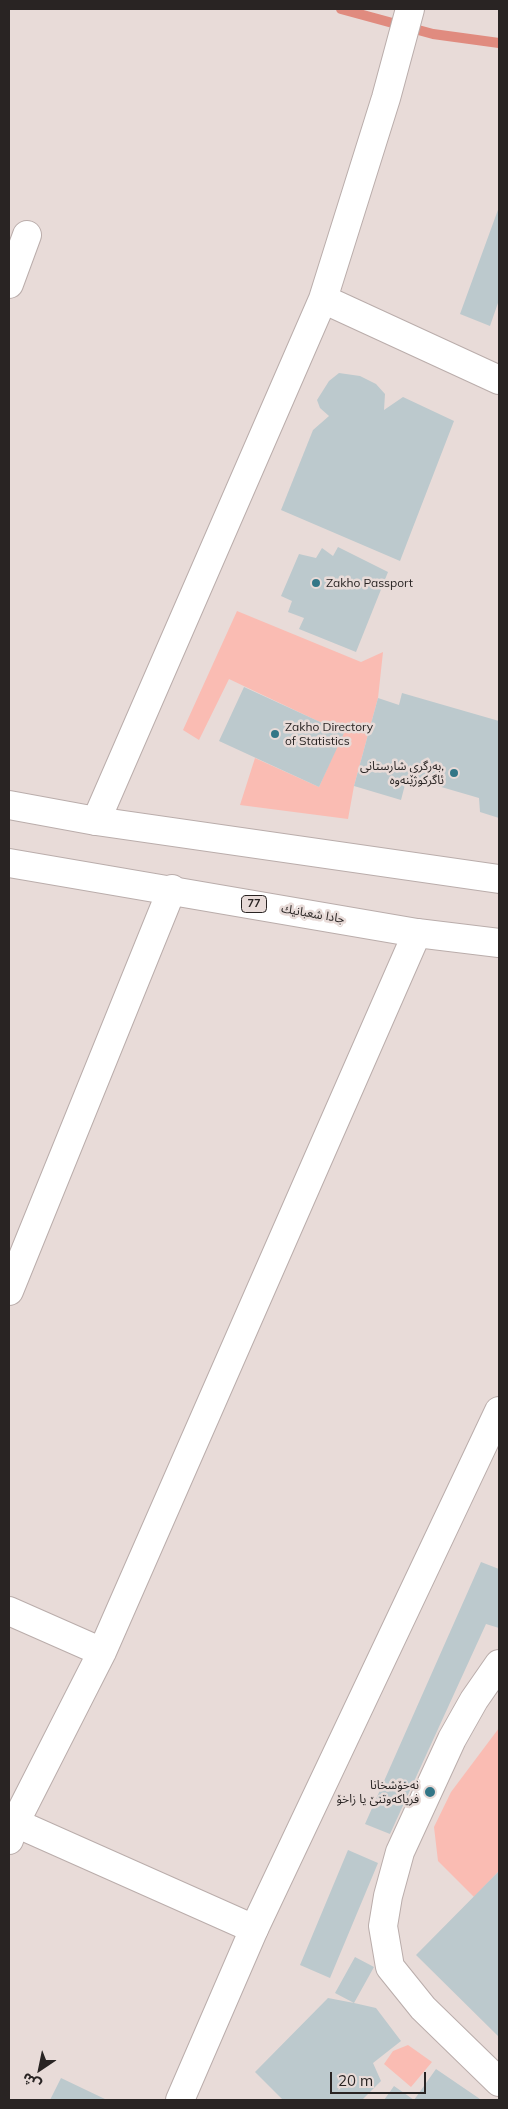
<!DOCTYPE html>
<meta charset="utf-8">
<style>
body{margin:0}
#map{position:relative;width:508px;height:2109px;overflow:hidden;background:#e8dbd8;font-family:Mulish,"Noto Sans Arabic",sans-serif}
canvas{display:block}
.frame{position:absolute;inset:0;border:10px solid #292423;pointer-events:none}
.north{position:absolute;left:15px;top:2044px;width:50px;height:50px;-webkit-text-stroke:4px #e8dbd8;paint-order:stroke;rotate:214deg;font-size:14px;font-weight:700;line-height:20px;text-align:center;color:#292423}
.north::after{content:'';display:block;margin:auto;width:18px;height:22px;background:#292423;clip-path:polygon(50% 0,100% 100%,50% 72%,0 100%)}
.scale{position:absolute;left:330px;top:2072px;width:96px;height:22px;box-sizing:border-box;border:2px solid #292423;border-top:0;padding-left:6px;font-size:15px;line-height:18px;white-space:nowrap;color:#292423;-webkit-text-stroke:4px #e8dbd8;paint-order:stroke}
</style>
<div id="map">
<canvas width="508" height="2109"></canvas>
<div class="frame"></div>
<div class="north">ش</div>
<div class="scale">20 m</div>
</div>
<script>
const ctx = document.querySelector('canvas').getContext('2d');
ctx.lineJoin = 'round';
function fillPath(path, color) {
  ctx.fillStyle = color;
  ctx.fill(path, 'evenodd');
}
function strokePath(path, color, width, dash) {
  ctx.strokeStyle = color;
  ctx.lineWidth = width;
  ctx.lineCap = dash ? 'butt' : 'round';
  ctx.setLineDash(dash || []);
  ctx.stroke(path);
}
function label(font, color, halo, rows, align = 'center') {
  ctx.font = font + ' Mulish,"Noto Sans Arabic",sans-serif';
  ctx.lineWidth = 5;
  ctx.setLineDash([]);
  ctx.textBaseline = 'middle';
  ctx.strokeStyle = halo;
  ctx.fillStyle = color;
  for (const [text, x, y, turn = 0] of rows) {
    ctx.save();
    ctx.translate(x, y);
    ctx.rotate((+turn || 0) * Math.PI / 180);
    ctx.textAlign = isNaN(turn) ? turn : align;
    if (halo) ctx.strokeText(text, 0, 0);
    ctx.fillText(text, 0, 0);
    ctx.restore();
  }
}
const green = new Path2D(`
 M 237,611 L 361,662 L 383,652 L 378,698 L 354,786 L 348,819 L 240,805 L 255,758 L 319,787 L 343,733 L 229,679 L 199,740 L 183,730 Z
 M 499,1728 L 499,1871 L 474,1897 L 438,1861 L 434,1827 L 451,1792 Z
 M 408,2045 L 432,2062 L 411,2087 L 384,2064 L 393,2051 Z`);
const stream = new Path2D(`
 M 341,9 L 433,34 L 499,43`);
const building = new Path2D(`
 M 499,207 L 499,300 L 490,326 L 460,314 Z
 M 339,373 L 360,376 L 376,384 L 385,394 L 384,410 L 403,397 L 454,421 L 400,561 L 281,510 L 313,430 L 329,416 L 320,408 L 317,400 L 329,381 Z
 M 338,547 L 388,572 L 356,652 L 299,629 L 304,618 L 288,612 L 292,601 L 281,596 L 299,554 L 316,558 L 322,548 L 333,556 Z
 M 244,687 L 344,733 L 319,787 L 219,741 Z
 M 402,693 L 499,721 L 499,818 L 480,812 L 479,798 L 407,777 L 401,800 L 354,786 L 378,698 L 399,705 Z
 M 481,1562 L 499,1569 L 499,1628 L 486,1624 L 390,1834 L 365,1824 Z
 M 348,1850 L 378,1863 L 330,1978 L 300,1965 Z
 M 499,1871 L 499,2037 L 416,1955 Z
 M 355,1957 L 374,1967 L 354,2003 L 376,2008 L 401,2041 L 373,2063 L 381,2081 L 362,2100 L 283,2100 L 255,2072 L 328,1998 L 354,2003 L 335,1993 Z
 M 436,2069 L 480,2099 L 479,2100 L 384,2100 L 394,2086 L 414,2100 Z
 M 61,2078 L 107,2100 L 50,2100 Z`);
const street = new Path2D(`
 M 9,284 L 27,235
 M 323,299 L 499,380
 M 96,821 L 323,299 L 386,98 L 410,9
 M 9,1291 L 172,889
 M 9,1611 L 102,1652
 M 499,1664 L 474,1700 L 452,1739 L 400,1852 L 388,1896 L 383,1926 L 390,1967 L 423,2008 L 499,2082
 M 9,1820 L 254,1929
 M 9,1840 L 15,1823 L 102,1652 L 417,933`);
const secondary = new Path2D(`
 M 180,2100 L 254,1929 L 499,1411`);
const highway = new Path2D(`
 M 9,805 L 96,821 L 499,879
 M 9,863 L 417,933 L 499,943`);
const markers = [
 [316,583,5,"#337687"],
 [275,734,5,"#337687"],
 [454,773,5,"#337687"],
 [430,1792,6,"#337687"]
];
const shields = [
 [254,904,25]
];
const shieldNames = [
 ["77",254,904]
];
const poiNames = [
 ["Zakho Passport",326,583],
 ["Zakho Directory",285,727],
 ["of Statistics",285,741],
 ["بەرگری شارستانی,",444,766,"right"],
 ["ئاگرکوژێنەوە",444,780,"right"],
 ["نه‌خۆشخانا",419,1785,"right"],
 ["فرياكه‌وتنێ يا زاخۆ",419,1799,"right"]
];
const streetNames = [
 ["جادا شعبانيك",313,914,10]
];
fillPath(green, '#fabcb3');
strokePath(stream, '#e08b7f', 10);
fillPath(building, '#bcc9cd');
strokePath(street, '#baadab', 30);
strokePath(secondary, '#baadab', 30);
strokePath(highway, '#baadab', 30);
strokePath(street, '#fff', 28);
strokePath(secondary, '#fff', 28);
strokePath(highway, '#fff', 28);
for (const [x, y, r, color] of markers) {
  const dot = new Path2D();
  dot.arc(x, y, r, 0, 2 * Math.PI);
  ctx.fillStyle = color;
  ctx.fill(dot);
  strokePath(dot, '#e8dbd8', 2);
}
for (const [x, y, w] of shields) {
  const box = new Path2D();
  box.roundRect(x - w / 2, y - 8.5, w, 17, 4);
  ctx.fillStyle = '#e8dbd8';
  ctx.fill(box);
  strokePath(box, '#292423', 1);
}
label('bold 11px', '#292423', null, shieldNames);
label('12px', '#292423', '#e8dbd8', poiNames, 'left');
label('12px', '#292423', '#e8dbd8', streetNames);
</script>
